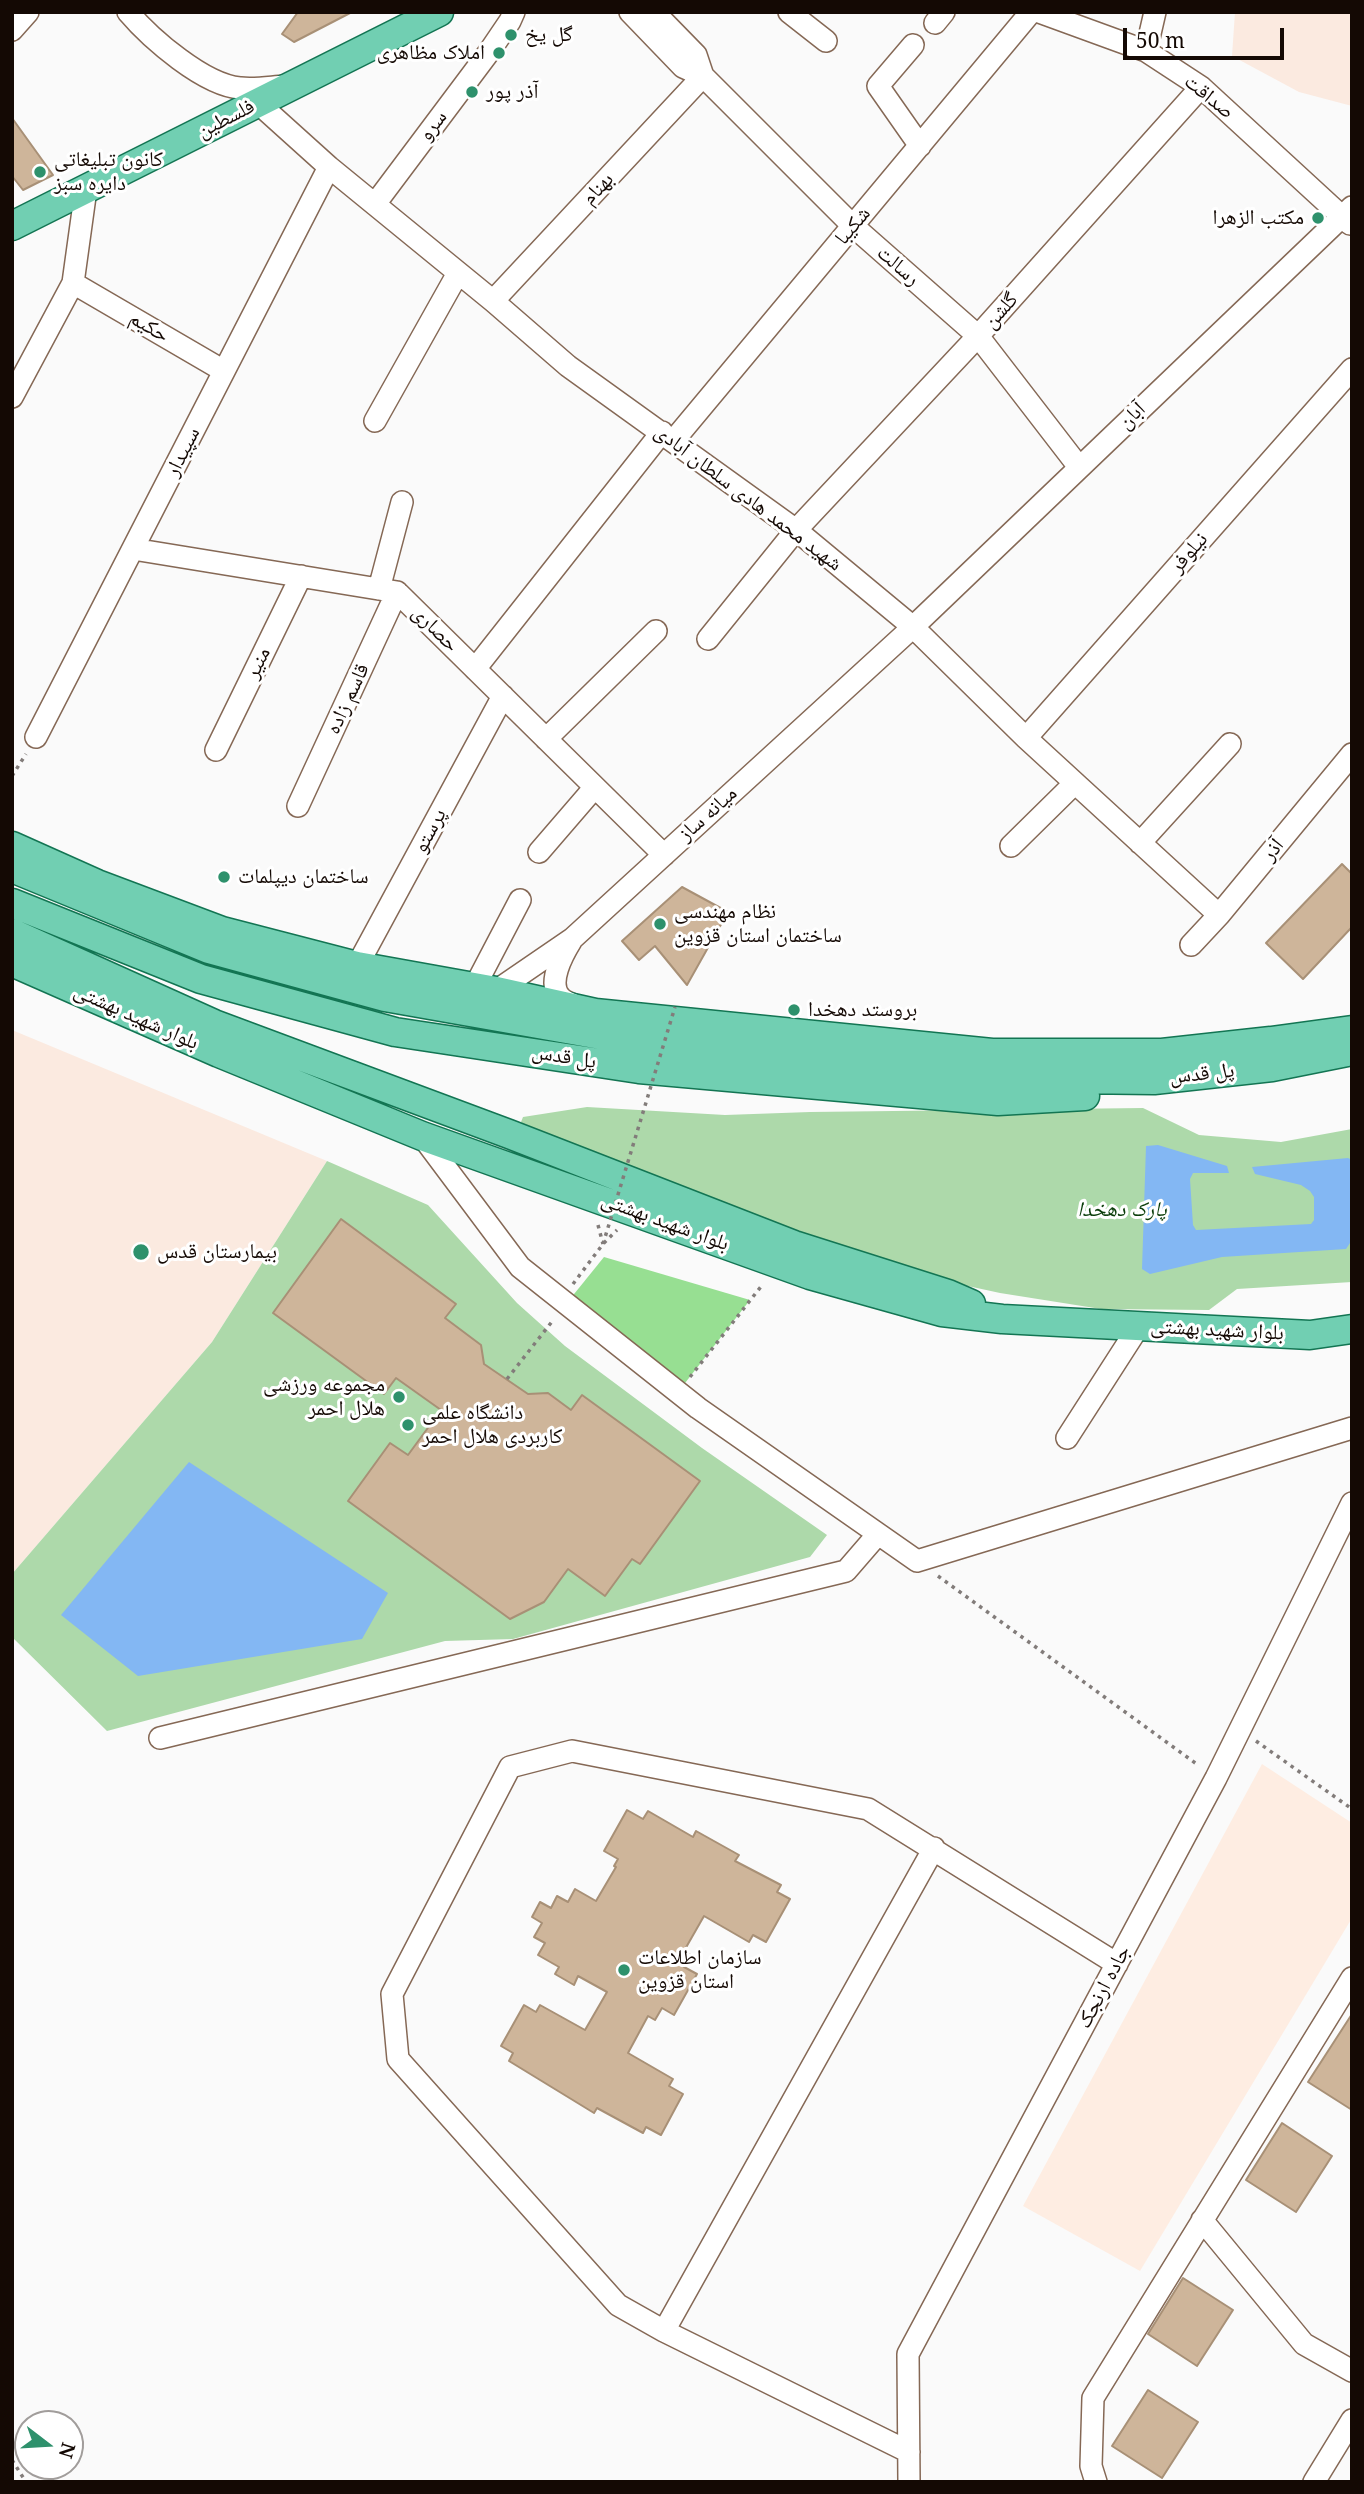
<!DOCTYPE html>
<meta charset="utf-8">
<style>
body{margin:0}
#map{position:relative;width:1364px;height:2494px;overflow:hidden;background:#fafafa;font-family:"Noto Serif",serif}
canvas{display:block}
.frame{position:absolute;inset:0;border:14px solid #140904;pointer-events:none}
.north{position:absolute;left:14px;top:2410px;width:70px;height:70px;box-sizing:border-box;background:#fff;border:2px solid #a19d9b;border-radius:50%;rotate:107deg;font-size:19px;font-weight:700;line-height:28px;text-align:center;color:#140904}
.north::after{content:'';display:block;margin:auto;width:24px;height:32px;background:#2e916c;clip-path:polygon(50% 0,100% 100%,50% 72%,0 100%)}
.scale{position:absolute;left:1123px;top:28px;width:161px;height:32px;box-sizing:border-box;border:4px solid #140904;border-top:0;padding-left:9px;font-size:21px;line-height:24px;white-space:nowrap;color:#140904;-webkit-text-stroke:5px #fff;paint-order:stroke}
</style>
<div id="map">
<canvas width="1364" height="2494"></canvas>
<div class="frame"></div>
<div class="north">N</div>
<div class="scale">50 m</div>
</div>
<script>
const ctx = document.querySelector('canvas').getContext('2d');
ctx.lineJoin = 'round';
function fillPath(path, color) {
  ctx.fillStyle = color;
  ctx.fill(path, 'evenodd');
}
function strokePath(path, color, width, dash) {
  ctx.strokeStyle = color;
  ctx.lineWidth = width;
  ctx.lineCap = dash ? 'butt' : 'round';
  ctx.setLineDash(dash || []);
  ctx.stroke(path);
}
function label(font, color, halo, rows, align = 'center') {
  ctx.font = font + ' "Noto Serif","Noto Naskh Arabic",serif';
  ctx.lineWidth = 6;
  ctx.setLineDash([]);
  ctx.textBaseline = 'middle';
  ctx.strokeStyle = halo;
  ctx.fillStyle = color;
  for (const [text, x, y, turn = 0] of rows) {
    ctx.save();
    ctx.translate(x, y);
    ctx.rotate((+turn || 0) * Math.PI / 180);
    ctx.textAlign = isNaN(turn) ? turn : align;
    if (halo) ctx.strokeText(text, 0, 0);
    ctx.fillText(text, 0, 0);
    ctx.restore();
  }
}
const commercial = new Path2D(`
 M 1262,1764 L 1352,1823 L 1352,1918 L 1140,2271 L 1023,2206 Z`);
const built = new Path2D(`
 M 1235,12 L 1352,12 L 1352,106 L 1299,92 L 1232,56 Z
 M 12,1030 L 327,1161 L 212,1342 L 12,1574 Z`);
const green = new Path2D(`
 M 587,1107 L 725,1115 L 810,1112 L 1143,1108 L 1199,1135 L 1281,1142 L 1352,1129 L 1352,1282 L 1237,1289 L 1209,1310 L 1101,1309 L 1000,1293 L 885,1268 L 527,1129 L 521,1122 L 523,1117 Z
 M 327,1161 L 428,1205 L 517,1303 L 565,1346 L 702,1448 L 827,1535 L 810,1557 L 513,1639 L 445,1641 L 107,1731 L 12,1637 L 12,1574 L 212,1342 Z`);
const forest = new Path2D(`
 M 604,1257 L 750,1300 L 678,1392 L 566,1304 Z`);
const water = new Path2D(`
 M 1158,1145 L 1227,1166 L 1229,1173 L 1193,1173 L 1190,1179 L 1193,1225 L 1196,1230 L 1311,1224 L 1314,1220 L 1314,1197 L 1310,1191 L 1301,1185 L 1255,1174 L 1252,1167 L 1348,1158 L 1352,1160 L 1352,1240 L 1346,1249 L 1222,1257 L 1150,1274 L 1142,1269 L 1146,1146 Z
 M 189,1462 L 388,1593 L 362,1639 L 138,1676 L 61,1615 Z`);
const building = new Path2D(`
 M 298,12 L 352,12 L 294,42 L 282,34 Z
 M 12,118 L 53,175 L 23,190 L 12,176 Z
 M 1342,864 L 1352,874 L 1352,927 L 1303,979 L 1266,943 Z
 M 682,887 L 728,912 L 687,985 L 655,946 L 639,960 L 622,941 Z
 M 341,1219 L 456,1304 L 445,1318 L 481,1345 L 484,1364 L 528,1394 L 548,1393 L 571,1410 L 582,1395 L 700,1481 L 640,1564 L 632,1559 L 605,1596 L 568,1569 L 544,1602 L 510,1619 L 348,1501 L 390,1443 L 408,1455 L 441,1410 L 396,1378 L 384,1394 L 273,1313 Z
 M 627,1810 L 643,1819 L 648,1811 L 693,1837 L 696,1831 L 739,1855 L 735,1861 L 781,1885 L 777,1892 L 790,1899 L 766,1942 L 753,1935 L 749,1942 L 704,1916 L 684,1951 L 691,1955 L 684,1967 L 697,1974 L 674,2015 L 662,2008 L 655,2020 L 648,2016 L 628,2053 L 673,2079 L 669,2086 L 683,2094 L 661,2135 L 646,2127 L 643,2133 L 597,2108 L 594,2113 L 509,2061 L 513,2053 L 501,2046 L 524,2005 L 536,2012 L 540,2005 L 585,2030 L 607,1992 L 578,1976 L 574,1985 L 555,1974 L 559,1967 L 538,1955 L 545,1943 L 534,1937 L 542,1923 L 532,1917 L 540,1902 L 551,1908 L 557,1896 L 568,1902 L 575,1889 L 596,1901 L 616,1867 L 614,1866 L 618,1859 L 604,1851 Z
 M 1352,2014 L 1352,2110 L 1308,2082 Z
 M 1282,2123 L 1332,2156 L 1296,2212 L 1246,2180 Z
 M 1183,2278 L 1233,2310 L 1197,2366 L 1148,2334 Z
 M 1148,2390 L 1198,2422 L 1162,2478 L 1112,2446 Z`);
const path = new Path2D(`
 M 12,776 L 26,754
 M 598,1225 L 603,1244
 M 573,1284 L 603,1244 L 617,1230
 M 690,1377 L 763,1284
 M 507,1379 L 554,1319
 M 938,1576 L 1198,1765
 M 1256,1741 L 1352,1809
 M 12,2460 L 26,2482`);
const minor = new Path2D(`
 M 128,12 C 151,39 204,85 240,88 C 254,90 270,87 284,86
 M 630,12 L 683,67 L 703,76 L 853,226 L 978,336 L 1079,467
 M 654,12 L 696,55 L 703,76
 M 789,12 L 826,41
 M 1039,12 L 1146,51 L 1201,87 L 1350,224
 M 935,23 L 944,12
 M 12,30 L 28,12
 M 913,45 L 878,86 L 920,146
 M 1146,51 L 1155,12
 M 258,103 L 329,167 L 493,301 L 568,366 L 796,530 L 913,627 L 1026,738 L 1219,915
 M 375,204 L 489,52 L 510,21 L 514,12
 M 73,283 L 224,371
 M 493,301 L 703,76
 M 12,397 L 73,283 L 86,189
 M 375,421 L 458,273
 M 674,440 L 1031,12
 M 133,549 L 397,592 L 664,855
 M 379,589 L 402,502
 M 708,639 L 796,530 L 978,336 L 1201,87
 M 475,669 L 662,432
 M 36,737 L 329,167
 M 1026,738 L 1352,369
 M 546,739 L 656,631
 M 216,750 L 301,576
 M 298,806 L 397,592
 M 1140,843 L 1230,744
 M 1011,846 L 1075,783
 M 539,852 L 595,787
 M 571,941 C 563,954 546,984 561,998 C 565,1002 572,1004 576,1006
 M 1191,945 L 1219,915 L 1352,754
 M 357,966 L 503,696
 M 474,988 L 520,900
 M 496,991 L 572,939 L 913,627 L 1352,207
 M 422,1136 L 520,1267 L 698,1408 L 917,1561 L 1352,1428
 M 1067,1438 L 1139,1326
 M 160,1738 L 846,1571 L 878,1534
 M 1202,2220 L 1304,2344 L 1352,2371
 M 664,2331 L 934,1848
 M 909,2452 L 664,2331 L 618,2305 L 398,2059 L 392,1994 L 510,1767 L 572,1751 L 868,1809 L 1117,1964
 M 909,2482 L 908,2354 L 1216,1778 L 1352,1503
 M 1096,2482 L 1091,2466 L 1093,2398 L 1352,1978
 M 1314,2482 L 1352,2420`);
const major = new Path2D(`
 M 12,226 L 439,12
 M 12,846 L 97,884 L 222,931 L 357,966 L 496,991 L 595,1013 L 992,1053 L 1162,1053 L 1271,1041 L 1352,1030
 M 12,868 L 209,949 L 385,997 L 646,1043 L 987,1078 L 1154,1080 L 1272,1067 L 1352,1051
 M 12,903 L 201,979 L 395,1032 L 639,1069 L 998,1101 L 1085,1096
 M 12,933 L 214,1024 L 509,1134 L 794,1245 L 948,1294 L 971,1304
 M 12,962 L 219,1053 L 422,1136 L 810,1275 L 942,1312 L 1002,1319 L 1310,1335 L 1352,1329`);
const pathBridge = new Path2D(`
 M 603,1244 L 675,1007`);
const markers = [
 [511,35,7,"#2e916c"],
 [499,53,7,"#2e916c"],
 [472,92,7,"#2e916c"],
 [40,172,7,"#2e916c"],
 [1318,218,7,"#2e916c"],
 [224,877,7,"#2e916c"],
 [660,924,7,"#2e916c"],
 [794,1010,7,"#2e916c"],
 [141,1252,9,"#2e916c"],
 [399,1397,7,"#2e916c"],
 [408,1425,7,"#2e916c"],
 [624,1970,7,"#2e916c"]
];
const poiNames = [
 ["گل یخ",525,35],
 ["املاک مظاهری",485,53,"right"],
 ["آذر پور",486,92],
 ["کانون تبلیغاتی",54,160],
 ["دایره سبز",54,184],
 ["مکتب الزهرا",1304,218,"right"],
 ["ساختمان دیپلمات",238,877],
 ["نظام مهندسی",674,912],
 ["ساختمان استان قزوین",674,936],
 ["بروستد دهخدا",808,1010],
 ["بیمارستان قدس",157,1252],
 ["مجموعه ورزشی",385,1385,"right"],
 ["هلال احمر",385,1409,"right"],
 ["دانشگاه علمی",422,1413],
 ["کاربردی هلال احمر",422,1437],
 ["سازمان اطلاعات",638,1958],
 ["استان قزوین",638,1982]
];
const streetNames = [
 ["صداقت",1209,97,39],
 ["فلسطین",226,119,-27],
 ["سرو",433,126,-53],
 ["بهنام",598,189,-47],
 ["شکیبا",853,226,-50],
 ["رسالت",898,266,41],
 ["گلشن",1001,311,-48],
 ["حکیم",149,327,30],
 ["آبان",1132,416,-44],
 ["سپیدار",183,452,-63],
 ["شهید محمد هادی سلطان آبادی",748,498,37],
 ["نیلوفر",1189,553,-49],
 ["حصاری",435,629,45],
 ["منیر",258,663,-64],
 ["قاسم زاده",348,699,-65],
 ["میانه ساز",708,814,-42],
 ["پرستو",430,831,-62],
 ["آذر",1273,850,-51],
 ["بلوار شهید بهشتی",136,1017,24],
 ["پل قدس",564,1057,9],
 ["پل قدس",1202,1074,-6],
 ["بلوار شهید بهشتی",665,1222,20],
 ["بلوار شهید بهشتی",1217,1330,3],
 ["جاده ارنجک",1104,1987,-62]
];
const parkNames = [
 ["پارک دهخدا",1122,1210]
];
fillPath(commercial, '#feede2');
fillPath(built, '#fbeae0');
fillPath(green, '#add9aa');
fillPath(forest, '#97df92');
fillPath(water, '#83b7f3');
fillPath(building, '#ceb59a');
strokePath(building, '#a89076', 2);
strokePath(minor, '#856855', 24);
strokePath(major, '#137553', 31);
strokePath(path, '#827c7a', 3.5, [3.5, 5]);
strokePath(minor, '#fff', 21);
strokePath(major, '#71cfb2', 28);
strokePath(pathBridge, '#827c7a', 3.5, [3.5, 5]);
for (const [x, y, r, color] of markers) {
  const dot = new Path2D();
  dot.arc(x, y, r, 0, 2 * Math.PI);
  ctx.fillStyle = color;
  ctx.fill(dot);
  strokePath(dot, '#fff', 2.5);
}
label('21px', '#140904', '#fff', poiNames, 'left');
label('21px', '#140904', '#fff', streetNames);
label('italic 21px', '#0a3d0a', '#fff', parkNames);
</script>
